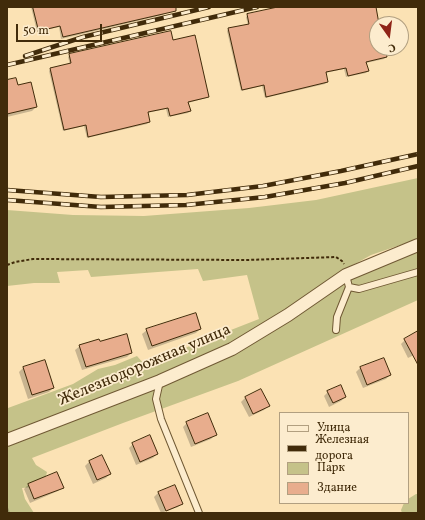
<!DOCTYPE html>
<meta charset="utf-8">
<style>
body{margin:0}
#map{position:relative;width:425px;height:520px;overflow:hidden;background:#fbe2b4;font-family:Vollkorn,serif}
canvas{display:block}
.frame{position:absolute;inset:0;border:8px solid #412b0a;pointer-events:none}
.legend{position:absolute;left:279px;top:412px;width:130px;height:92px;box-sizing:border-box;background:#fcecce;border:1px solid #b19f80;margin:0;padding:5px 7px;list-style:none;font-size:12px;color:#412b0a}
.legend li{display:flex;align-items:center;gap:8px;height:20px}
.legend b{width:20px;border:1px solid #b19f80}
.north{position:absolute;left:369px;top:16px;width:40px;height:40px;box-sizing:border-box;background:#fcecce;border:1px solid #b19f80;border-radius:50%;rotate:166deg;font-size:11px;font-weight:700;line-height:16px;text-align:center;color:#412b0a}
.north::after{content:'';display:block;margin:auto;width:14px;height:18px;background:#8f2418;clip-path:polygon(50% 0,100% 100%,50% 72%,0 100%)}
.scale{position:absolute;left:16px;top:24px;width:86px;height:18px;box-sizing:border-box;border:2px solid #412b0a;border-top:0;padding-left:5px;font-size:12px;line-height:14px;white-space:nowrap;color:#412b0a;-webkit-text-stroke:3px #fcecce;paint-order:stroke}
</style>
<div id="map">
<canvas width="425" height="520"></canvas>
<div class="frame"></div>
<ul class="legend">
<li><b style="height:5px;background:#fcecce"></b>Улица</li>
<li><b style="height:5px;background:#412b0a"></b>Железная дорога</li>
<li><b style="height:11px;background:#c5c289"></b>Парк</li>
<li><b style="height:11px;background:#e8ad8d"></b>Здание</li>
</ul>
<div class="north">С</div>
<div class="scale">50 m</div>
</div>
<script>
const ctx = document.querySelector('canvas').getContext('2d');
ctx.lineJoin = 'round';
function fillPath(path, color) {
  ctx.fillStyle = color;
  ctx.fill(path, 'evenodd');
}
function strokePath(path, color, width, dash) {
  ctx.strokeStyle = color;
  ctx.lineWidth = width;
  ctx.lineCap = dash ? 'butt' : 'round';
  ctx.setLineDash(dash || []);
  ctx.stroke(path);
}
function label(font, color, halo, rows, align = 'center') {
  ctx.font = font + ' Vollkorn,serif';
  ctx.lineWidth = 3.5;
  ctx.setLineDash([]);
  ctx.textBaseline = 'middle';
  ctx.strokeStyle = halo;
  ctx.fillStyle = color;
  for (const [text, x, y, turn = 0] of rows) {
    ctx.save();
    ctx.translate(x, y);
    ctx.rotate((+turn || 0) * Math.PI / 180);
    ctx.textAlign = isNaN(turn) ? turn : align;
    if (halo) ctx.strokeText(text, 0, 0);
    ctx.fillText(text, 0, 0);
    ctx.restore();
  }
}
const green = new Path2D(`
 M 418,178 L 418,239 L 371,255 L 339,273 L 346,278 L 418,249 L 418,300 L 238,381 L 123,423 L 32,458 L 36,465 L 47,472 L 44,483 L 33,487 L 22,488 L 25,499 L 34,513 L 7,513 L 7,444 L 228,344 L 159,376 L 7,434 L 7,407 L 8,408 L 73,384 L 98,369 L 115,365 L 137,356 L 144,364 L 259,319 L 247,275 L 203,281 L 198,269 L 91,277 L 88,270 L 57,272 L 60,283 L 34,283 L 7,286 L 7,210 L 73,215 L 144,216 L 249,208 L 316,200 Z
 M 416,494 L 418,494 L 418,513 L 402,513 L 401,510 L 404,503 L 408,503 L 408,499 Z`);
const shadow = new Path2D(`
 M 31,7 L 163,7 L 164,13 L 163,15 L 61,39 L 59,27 L 37,32 Z
 M 283,7 L 375,7 L 378,24 L 377,24 L 377,48 L 384,48 L 386,57 L 384,59 L 366,63 L 368,71 L 366,73 L 346,77 L 344,69 L 325,73 L 327,82 L 325,84 L 265,98 L 262,86 L 241,91 L 227,31 L 228,29 L 248,25 L 246,17 L 248,15 Z
 M 172,41 L 208,97 L 206,98 L 188,103 L 190,111 L 188,113 L 168,117 L 166,109 L 147,113 L 149,122 L 147,124 L 87,138 L 84,126 L 63,131 L 49,71 L 50,69 L 70,65 L 68,57 L 70,55 Z
 M 7,81 L 36,107 L 32,111 L 7,117 Z
 M 200,329 L 196,333 L 148,350 L 142,334 L 147,330 Z
 M 418,332 L 418,353 L 408,358 L 401,344 L 405,340 Z
 M 99,342 L 131,353 L 127,357 L 82,370 L 75,350 L 80,346 Z
 M 384,359 L 390,375 L 386,379 L 363,388 L 356,372 L 360,368 Z
 M 44,361 L 53,388 L 49,392 L 28,399 L 19,372 L 23,368 Z
 M 261,390 L 268,406 L 264,410 L 249,417 L 241,402 L 245,398 Z
 M 328,392 L 345,397 L 341,401 L 329,407 L 324,396 Z
 M 187,423 L 215,435 L 211,439 L 191,447 L 183,427 Z
 M 133,444 L 157,454 L 153,458 L 136,465 L 129,448 Z
 M 102,456 L 110,474 L 106,478 L 93,484 L 85,466 L 89,462 Z
 M 28,485 L 62,487 L 58,491 L 30,503 L 24,489 Z
 M 158,493 L 182,503 L 178,507 L 161,513 L 154,497 Z
 M 7,505 L 10,513 L 7,513 Z`);
const building = new Path2D(`
 M 33,7 L 176,7 L 176,11 L 63,37 L 60,26 L 39,31 Z
 M 278,7 L 376,7 L 379,24 L 377,24 L 377,48 L 385,48 L 387,57 L 366,62 L 369,71 L 348,76 L 346,68 L 326,72 L 328,82 L 266,97 L 264,85 L 242,90 L 228,28 L 249,24 L 247,14 Z
 M 171,31 L 173,40 L 195,35 L 209,97 L 188,102 L 191,111 L 170,116 L 168,108 L 148,112 L 150,122 L 88,137 L 86,125 L 64,130 L 50,68 L 71,63 L 69,54 Z
 M 16,78 L 18,85 L 31,82 L 37,107 L 7,114 L 7,80 Z
 M 196,313 L 201,329 L 152,346 L 146,329 Z
 M 418,331 L 418,365 L 404,339 Z
 M 127,334 L 132,353 L 86,367 L 79,345 L 99,339 L 100,341 Z
 M 384,358 L 391,375 L 367,385 L 360,367 Z
 M 45,360 L 54,388 L 32,395 L 23,367 Z
 M 341,385 L 346,397 L 333,403 L 327,391 Z
 M 261,389 L 270,406 L 253,414 L 245,397 Z
 M 208,413 L 217,435 L 195,444 L 186,422 Z
 M 150,435 L 158,454 L 140,462 L 132,443 Z
 M 102,455 L 111,474 L 97,480 L 89,461 Z
 M 57,472 L 64,488 L 34,499 L 28,484 Z
 M 175,485 L 183,504 L 166,511 L 158,492 Z`);
const path = new Path2D(`
 M 7,265 L 15,262 L 33,259 L 246,260 L 336,257 L 342,261 L 344,264`);
const service = new Path2D(`
 M 346,275 L 349,287 L 359,289 L 418,272
 M 336,330 L 337,317 L 349,287
 M 160,381 L 156,399 L 161,419 L 199,513`);
const minor = new Path2D(`
 M 7,440 L 160,381 L 232,349 L 288,315 L 346,275 L 418,245`);
const rail = new Path2D(`
 M 25,56 L 83,37 L 209,7
 M 7,65 L 257,7
 M 7,190 L 101,197 L 187,195 L 263,186 L 341,171 L 418,154
 M 7,200 L 101,207 L 186,205 L 265,197 L 345,183 L 418,166`);
const streetNames = [
 ["Железнодорожная улица",145,366,-23]
];
fillPath(green, '#c5c289');
fillPath(shadow, '#0003');
fillPath(building, '#e8ad8d');
strokePath(building, '#412b0a', 1);
strokePath(service, '#705934', 8);
strokePath(minor, '#705934', 14);
strokePath(path, '#412b0a', 2, [3, 2]);
strokePath(service, '#fcecce', 6);
strokePath(minor, '#fcecce', 12);
strokePath(rail, '#412b0a', 4.5);
strokePath(rail, '#fcecce', 3, [9]);
label('16px', '#412b0a', '#fcecce', streetNames);
</script>
